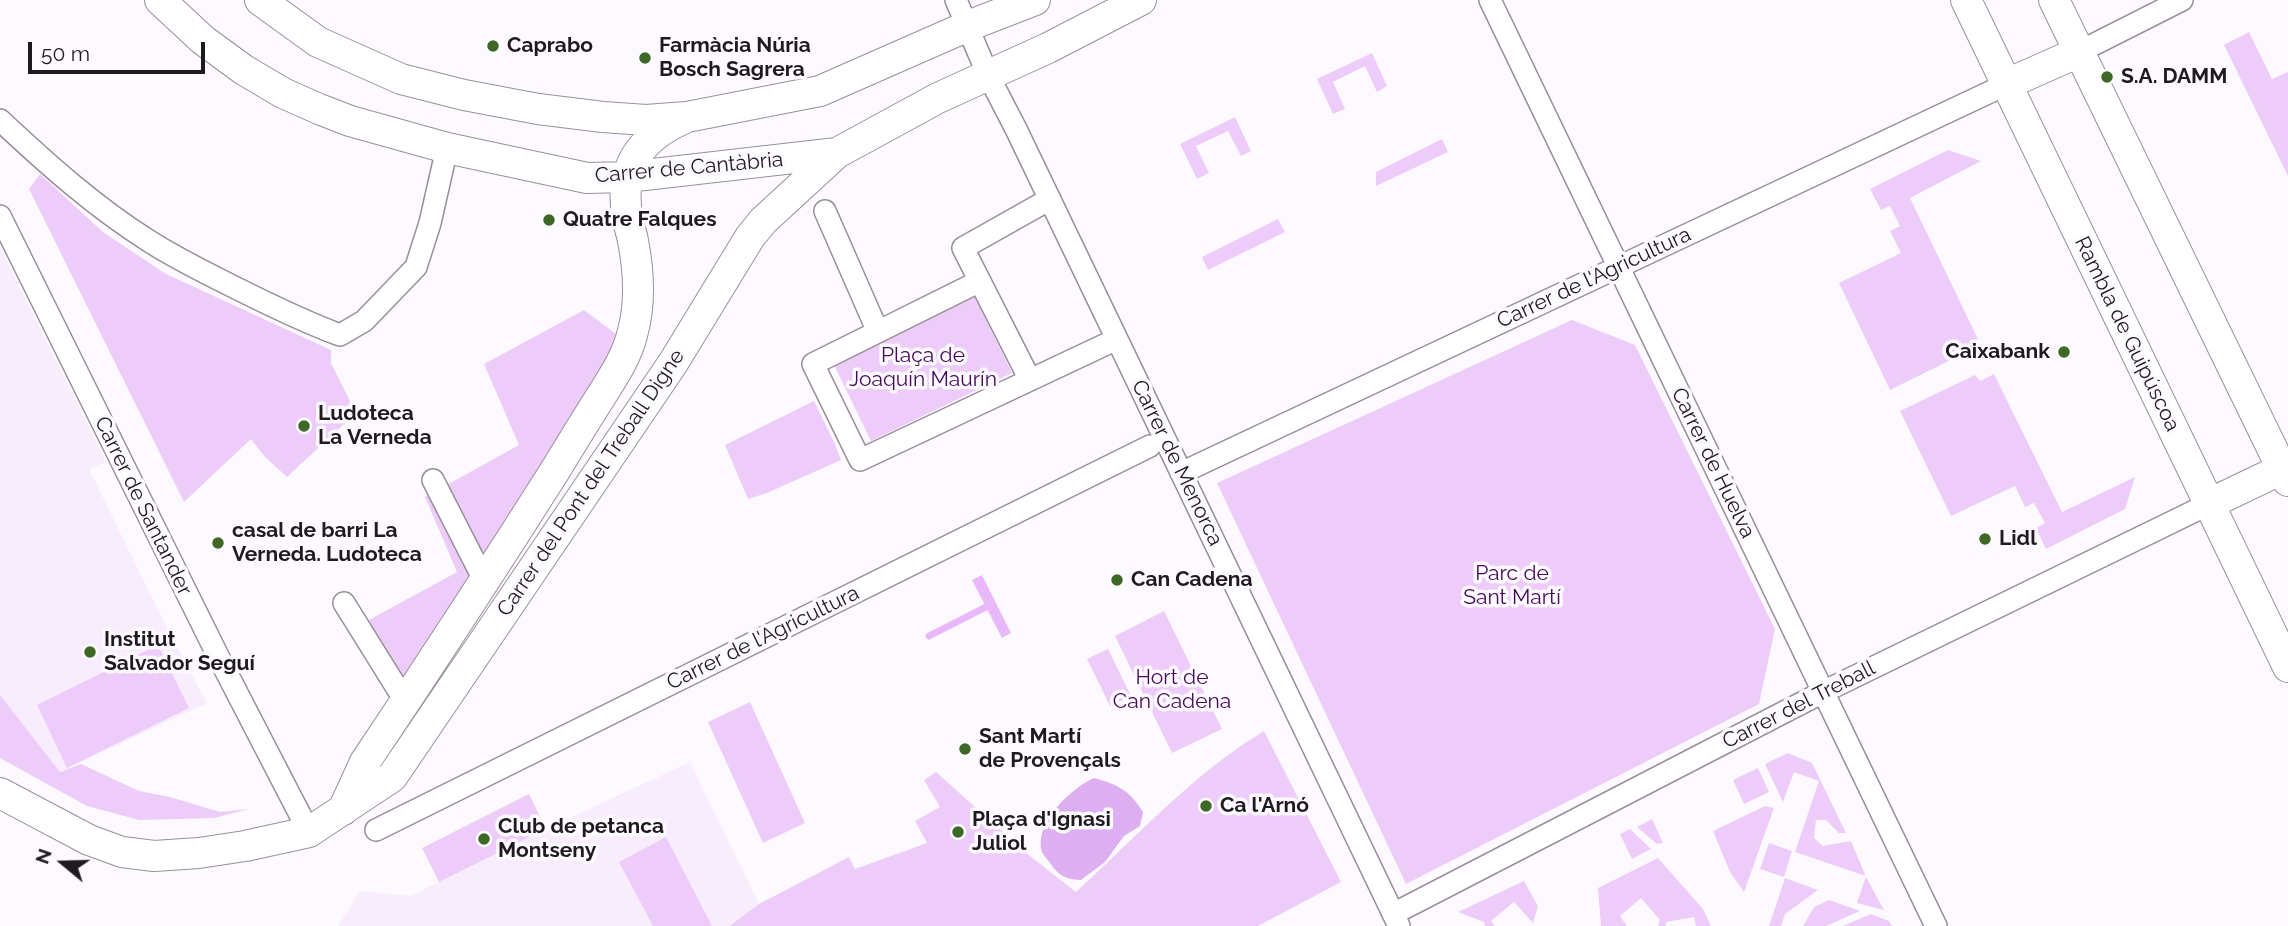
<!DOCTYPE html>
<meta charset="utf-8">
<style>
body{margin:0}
#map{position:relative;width:2288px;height:926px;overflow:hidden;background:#fdfaff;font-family:Raleway,sans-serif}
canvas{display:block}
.north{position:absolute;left:28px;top:828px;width:70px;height:70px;-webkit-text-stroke:5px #fdfaff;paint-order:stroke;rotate:289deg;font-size:19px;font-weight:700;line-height:28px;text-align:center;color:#1e1b20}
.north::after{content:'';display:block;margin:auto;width:24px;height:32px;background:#1e1b20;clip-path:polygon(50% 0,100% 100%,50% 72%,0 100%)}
.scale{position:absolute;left:28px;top:42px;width:177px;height:32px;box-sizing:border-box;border:4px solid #1e1b20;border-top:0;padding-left:9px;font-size:21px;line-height:24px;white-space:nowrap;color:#1e1b20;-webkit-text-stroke:5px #fdfaff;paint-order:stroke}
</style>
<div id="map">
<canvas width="2288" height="926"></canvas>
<div class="north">N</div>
<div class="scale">50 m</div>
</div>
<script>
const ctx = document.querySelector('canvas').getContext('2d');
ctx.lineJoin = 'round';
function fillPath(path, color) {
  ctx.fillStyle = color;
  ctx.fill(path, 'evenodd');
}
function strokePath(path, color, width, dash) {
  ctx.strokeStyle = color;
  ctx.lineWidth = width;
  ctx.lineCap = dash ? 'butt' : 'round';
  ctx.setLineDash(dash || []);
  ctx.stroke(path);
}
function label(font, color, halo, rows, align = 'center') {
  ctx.font = font + ' Raleway,sans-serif';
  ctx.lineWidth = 7;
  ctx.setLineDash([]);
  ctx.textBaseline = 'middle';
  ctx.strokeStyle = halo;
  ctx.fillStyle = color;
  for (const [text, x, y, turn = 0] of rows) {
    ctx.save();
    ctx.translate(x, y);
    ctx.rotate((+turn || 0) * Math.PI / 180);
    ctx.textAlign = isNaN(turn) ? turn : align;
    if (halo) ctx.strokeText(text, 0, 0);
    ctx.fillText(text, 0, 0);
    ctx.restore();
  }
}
const built = new Path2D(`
 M 0,247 L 106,462 L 89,469 L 157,608 L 207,703 L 60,772 L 0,696 Z
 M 690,762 L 759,904 L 727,926 L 338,926 L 360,891 L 411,896 L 546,829 Z`);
const green = new Path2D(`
 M 2249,32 L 2272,79 L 2288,72 L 2288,176 L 2224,45 Z
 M 1372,53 L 1387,86 L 1377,92 L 1365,66 L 1333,82 L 1345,109 L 1333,114 L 1317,79 Z
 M 1235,117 L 1251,151 L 1241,156 L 1228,131 L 1196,146 L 1209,173 L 1197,179 L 1180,144 Z
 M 1442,139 L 1448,152 L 1376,186 L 1376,172 Z
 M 1948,150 L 1981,161 L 1910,198 L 1978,339 L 1963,347 L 1965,353 L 1890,390 L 1839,283 L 1901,253 L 1890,231 L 1900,226 L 1890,206 L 1881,210 L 1870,189 Z
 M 40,174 L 103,232 L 166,274 L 331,350 L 331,363 L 356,413 L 287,477 L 265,457 L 251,439 L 184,502 L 29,189 Z
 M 1278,219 L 1285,232 L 1208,270 L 1202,257 Z
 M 973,294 L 1012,373 L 871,441 L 833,363 Z
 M 584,310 L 616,334 L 616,353 L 401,692 L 367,621 L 457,572 L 425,497 L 519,445 L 484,364 Z
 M 1572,320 L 1635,345 L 1775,629 L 1759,704 L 1406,884 L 1217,483 Z
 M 1994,374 L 2062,512 L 2135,477 L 2125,509 L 2046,549 L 2036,528 L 2045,523 L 2034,503 L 2025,507 L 2015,486 L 1951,516 L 1900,411 L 1975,375 L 1980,381 Z
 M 814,401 L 835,444 L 841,460 L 767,493 L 748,499 L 725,445 Z
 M 1164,611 L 1222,729 L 1172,753 L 1115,636 Z
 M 158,645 L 189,708 L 67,768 L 37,705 Z
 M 1108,649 L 1131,696 L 1110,706 L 1087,659 Z
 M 0,695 L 60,772 L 81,764 L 139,791 L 170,797 L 220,812 L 249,809 L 214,818 L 139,820 L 87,806 L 0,758 Z
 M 750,702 L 805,823 L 763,843 L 708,722 Z
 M 1264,731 L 1341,882 L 1258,926 L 729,926 L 759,904 L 849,857 L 855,869 L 927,843 L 915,821 L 940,807 L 924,780 L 936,772 L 1030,856 L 1076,892 C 1135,838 1194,773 1264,731 Z
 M 1788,753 L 1812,763 L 1846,833 L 1839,833 L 1826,820 L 1816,820 L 1814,838 L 1823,846 L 1851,841 L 1866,877 L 1884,910 L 1857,903 L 1866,876 L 1795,852 L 1819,781 L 1794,772 L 1783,802 L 1765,764 Z
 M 1758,768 L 1769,792 L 1744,804 L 1733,780 Z
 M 529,794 L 546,829 L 439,882 L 422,848 Z
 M 1765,806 L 1774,808 L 1744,892 L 1730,872 L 1713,831 Z
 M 1652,819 L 1663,843 L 1657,844 L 1637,827 Z
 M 1630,829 L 1651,849 L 1632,859 L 1620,834 Z
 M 666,837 L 712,926 L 653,926 L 619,862 Z
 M 1769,843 L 1792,851 L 1784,877 L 1760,869 Z
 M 1658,858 L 1703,909 L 1711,926 L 1696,926 L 1694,917 L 1666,922 L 1666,926 L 1658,926 L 1660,920 L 1641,898 L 1620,916 L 1627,926 L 1601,926 L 1598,888 Z
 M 1785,878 L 1818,890 L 1785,914 L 1781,926 L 1769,926 Z
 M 1524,881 L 1538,906 L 1533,923 L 1514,902 L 1491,921 L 1495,926 L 1485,926 L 1484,922 L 1458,912 Z
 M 1829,900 L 1860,911 L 1826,926 L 1803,926 L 1814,907 Z
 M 1871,914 L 1889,921 L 1892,926 L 1843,926 Z`);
const forest = new Path2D(`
 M 1094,778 C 1119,785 1129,790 1143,812 L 1140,826 L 1124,836 L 1105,862 L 1081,880 C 1065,879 1059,876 1050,863 C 1048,860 1045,857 1043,854 C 1031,826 1071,788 1094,778 Z`);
const water = new Path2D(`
 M 982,575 L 1011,633 L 1002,638 L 972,580 Z`);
const stream = new Path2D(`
 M 929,636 L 986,607`);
const street = new Path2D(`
 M 956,0 L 988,75 L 1016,129 L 1399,926
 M 1490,0 L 1936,926
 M 2079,52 L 2182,0
 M 0,120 C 47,164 95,207 149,241 C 177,259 208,274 238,289 C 272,306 305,322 340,335 L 364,321 L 416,267 L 430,223 L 447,148
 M 825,211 L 878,332
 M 0,216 L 219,658 L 309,832
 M 980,281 L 813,364 L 860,460 L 1117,339
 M 1030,380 L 963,248 L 1050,199
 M 1181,473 L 2007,84
 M 433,480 L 484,580
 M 344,603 L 405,701
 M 376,830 L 1150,446
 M 1393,914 L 1823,692 L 2209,504`);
const secondary = new Path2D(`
 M 160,0 L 203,40 L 244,70 L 283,93 L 319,109 L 350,121 L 447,148 L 587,178 L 627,177 L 837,153 L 938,98 L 1048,48 L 1141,0
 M 260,0 L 318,42 L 401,79 L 464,95 L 538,109 L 603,117 L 646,120 L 687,117 L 820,91 L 968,26 L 1035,0
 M 1966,0 L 2288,667
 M 2054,0 L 2288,481
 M 2007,84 L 2079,52
 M 2209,504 L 2282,469
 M 0,793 L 89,840 L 122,852 L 154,856 L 199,853 L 245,846 L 309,832 L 392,777 L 673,363 L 750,237 L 763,221 L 837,153
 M 343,810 L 365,762 C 430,665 494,567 556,469 C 570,446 584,423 598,401 C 611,380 626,359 632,335 C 641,304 639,272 633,241 C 632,234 629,227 628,220 C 618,170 638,139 683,119`);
const markers = [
 [493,46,7,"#3d6826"],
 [645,58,7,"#3d6826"],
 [2107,77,7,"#3d6826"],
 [549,220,7,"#3d6826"],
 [2064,352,7,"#3d6826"],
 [304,426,7,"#3d6826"],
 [1985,539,7,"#3d6826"],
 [218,543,7,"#3d6826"],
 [1117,580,7,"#3d6826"],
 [90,652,7,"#3d6826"],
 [965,749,7,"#3d6826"],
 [1206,806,7,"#3d6826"],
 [958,832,7,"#3d6826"],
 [484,839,7,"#3d6826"]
];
const poiNames = [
 ["Caprabo",507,46],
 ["Farmàcia Núria",659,46],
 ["Bosch Sagrera",659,70],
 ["S.A. DAMM",2121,77],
 ["Quatre Falques",563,220],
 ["Caixabank",2050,352,"right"],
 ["Ludoteca",318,414],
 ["La Verneda",318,438],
 ["casal de barri La",232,531],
 ["Verneda. Ludoteca",232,555],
 ["Lidl",1999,539],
 ["Can Cadena",1131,580],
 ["Institut",104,640],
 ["Salvador Seguí",104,664],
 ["Sant Martí",979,737],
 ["de Provençals",979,761],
 ["Ca l'Arnó",1220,806],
 ["Plaça d'Ignasi",972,820],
 ["Juliol",972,844],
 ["Club de petanca",498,827],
 ["Montseny",498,851]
];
const streetNames = [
 ["Carrer de Cantàbria",689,168,-5],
 ["Carrer de l'Agricultura",1594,278,-25],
 ["Rambla de Guipúscoa",2127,334,64],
 ["Carrer de Menorca",1177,463,64],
 ["Carrer de Huelva",1713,463,64],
 ["Carrer del Pont del Treball Digne",591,483,-56],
 ["Carrer de Santander",143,506,64],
 ["Carrer de l'Agricultura",763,638,-26],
 ["Carrer del Treball",1799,705,-27]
];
const parkNames = [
 ["Plaça de",923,356],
 ["Joaquín Maurín",923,380],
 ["Parc de",1512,574],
 ["Sant Martí",1512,598],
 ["Hort de",1172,678],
 ["Can Cadena",1172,702]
];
fillPath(built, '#f8edfd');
fillPath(green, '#edccfa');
fillPath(forest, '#deaff0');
fillPath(water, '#e8b8fa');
strokePath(stream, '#e8b8fa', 7);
strokePath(street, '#988f9b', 24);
strokePath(secondary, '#988f9b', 32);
strokePath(street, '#fff', 21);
strokePath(secondary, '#fff', 30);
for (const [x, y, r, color] of markers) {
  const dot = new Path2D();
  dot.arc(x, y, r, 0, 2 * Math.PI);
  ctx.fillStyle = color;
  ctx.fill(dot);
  strokePath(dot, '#fdfaff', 2.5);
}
label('bold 21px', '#1e1b20', '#fdfaff', poiNames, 'left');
label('21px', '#1e1b20', '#fdfaff', streetNames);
label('21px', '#450958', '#fdfaff', parkNames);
</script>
